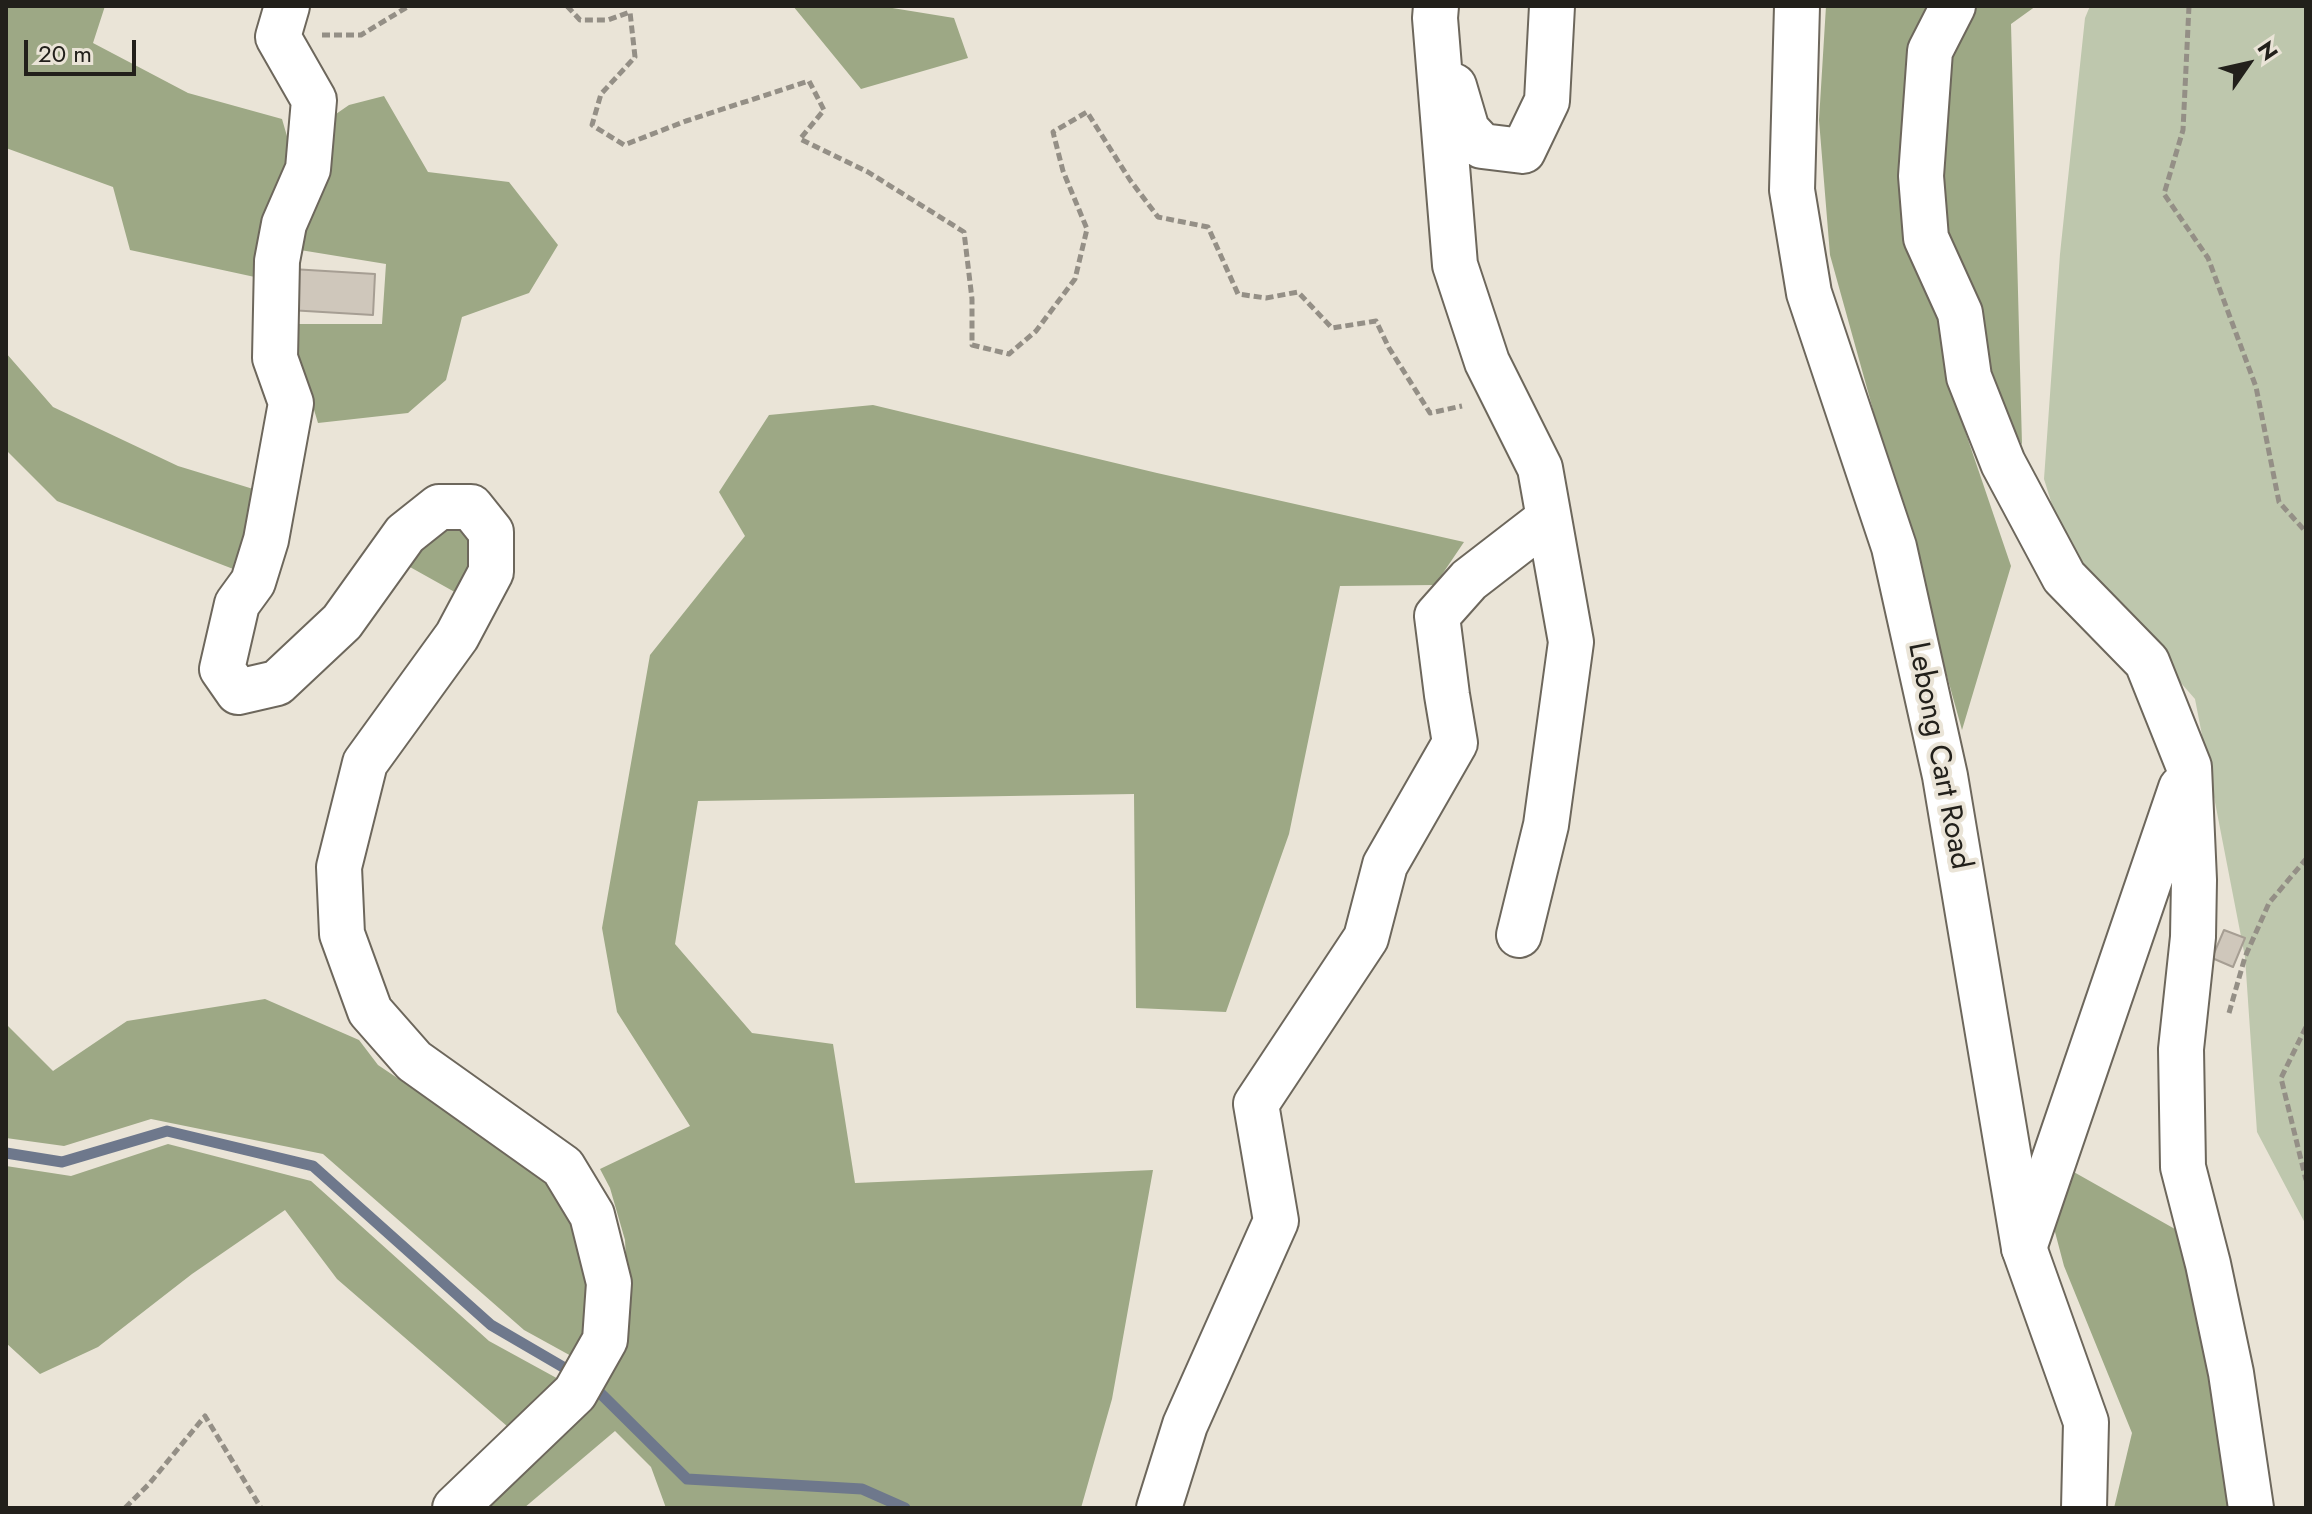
<!DOCTYPE html>
<style>
body{margin:0}
#map{position:relative;width:2312px;height:1514px;overflow:hidden;background:#eae4d7;font-family:Jost,sans-serif}
canvas{display:block}
.frame{position:absolute;inset:0;border:8px solid #22201b;pointer-events:none}
.north{position:absolute;left:2208px;top:24px;width:80px;height:80px;-webkit-text-stroke:6px #eae4d7;paint-order:stroke;rotate:56deg;font-size:22px;font-weight:700;line-height:32px;text-align:center;color:#22201b}
.north::after{content:'';display:block;margin:auto;width:28px;height:36px;background:#22201b;clip-path:polygon(50% 0,100% 100%,50% 72%,0 100%)}
.scale{position:absolute;left:24px;top:40px;width:112px;height:36px;box-sizing:border-box;border:4px solid #22201b;border-top:0;padding-left:10px;font-size:24px;line-height:28px;white-space:nowrap;color:#22201b;-webkit-text-stroke:6px #eae4d7;paint-order:stroke}
</style>
<div id="map">
<canvas width="2312" height="1514"></canvas>
<div class="frame"></div>
<div class="north">N</div>
<div class="scale">20 m</div>
</div>
<script>
const ctx = document.querySelector('canvas').getContext('2d');
ctx.lineJoin = 'round';
function fillPath(path, color) {
  ctx.fillStyle = color;
  ctx.fill(path, 'evenodd');
}
function strokePath(path, color, width, dash) {
  ctx.strokeStyle = color;
  ctx.lineWidth = width;
  ctx.lineCap = dash ? 'butt' : 'round';
  ctx.setLineDash(dash || []);
  ctx.stroke(path);
}
function label(font, color, halo, rows, align = 'center') {
  ctx.font = font + ' Jost,sans-serif';
  ctx.lineWidth = 8;
  ctx.setLineDash([]);
  ctx.textBaseline = 'middle';
  ctx.strokeStyle = halo;
  ctx.fillStyle = color;
  for (const [text, x, y, turn = 0] of rows) {
    ctx.save();
    ctx.translate(x, y);
    ctx.rotate((+turn || 0) * Math.PI / 180);
    ctx.textAlign = isNaN(turn) ? turn : align;
    if (halo) ctx.strokeText(text, 0, 0);
    ctx.fillText(text, 0, 0);
    ctx.restore();
  }
}
const green = new Path2D(`
 M 2090,6 L 2306,6 L 2306,1225 L 2257,1132 L 2245,957 L 2195,699 L 2067,553 L 2044,479 L 2060,254 L 2085,18 Z`);
const forest = new Path2D(`
 M 6,6 L 105,6 L 93,43 L 188,93 L 282,119 L 293,157 L 264,279 L 130,250 L 113,187 L 6,148 Z
 M 793,6 L 880,6 L 954,18 L 968,58 L 861,89 Z
 M 1826,6 L 1942,6 L 1923,56 L 1950,334 L 1962,422 L 2011,566 L 1962,730 L 1830,255 L 1819,120 Z
 M 1966,6 L 2036,6 L 2011,24 L 2022,445 L 1984,371 L 1940,228 L 1947,50 Z
 M 384,96 L 428,172 L 509,182 L 558,245 L 529,293 L 462,317 L 446,380 L 408,413 L 318,423 L 288,324 L 382,324 L 386,264 L 294,249 L 320,125 L 349,105 Z
 M 6,353 L 53,407 L 178,466 L 263,492 L 241,572 L 57,501 L 6,450 Z
 M 873,405 L 1157,473 L 1464,542 L 1435,585 L 1340,586 L 1289,834 L 1226,1012 L 1136,1008 L 1134,794 L 698,801 L 675,944 L 752,1033 L 833,1044 L 855,1183 L 1153,1170 L 1112,1399 L 1081,1508 L 666,1508 L 651,1467 L 615,1431 L 524,1508 L 483,1508 L 591,1401 L 629,1321 L 625,1240 L 610,1188 L 600,1169 L 690,1126 L 617,1012 L 602,928 L 650,655 L 745,536 L 719,492 L 769,415 Z
 M 448,524 L 472,530 L 474,563 L 460,595 L 401,562 Z
 M 265,999 L 359,1040 L 378,1065 L 549,1180 L 572,1211 L 595,1309 L 573,1357 L 524,1330 L 323,1154 L 151,1119 L 64,1146 L 6,1138 L 6,1024 L 53,1071 L 127,1021 Z
 M 168,1144 L 311,1181 L 489,1341 L 562,1381 L 515,1433 L 337,1279 L 285,1210 L 192,1274 L 98,1347 L 40,1374 L 6,1343 L 6,1166 L 71,1176 Z
 M 2033,1149 L 2182,1233 L 2236,1508 L 2114,1508 L 2132,1433 L 2064,1266 Z`);
const stream = new Path2D(`
 M 6,1153 L 62,1162 L 167,1131 L 313,1166 L 491,1325 L 575,1374
 M 590,1383 L 687,1479 L 862,1489 L 905,1508`);
const building = new Path2D(`
 M 292,269 L 375,274 L 373,315 L 289,310 Z
 M 2224,930 L 2245,938 L 2233,967 L 2212,958 Z`);
const path = new Path2D(`
 M 567,6 L 580,20 L 608,20 L 630,12 L 635,57 L 601,94 L 592,125 L 624,145 L 686,121 L 809,81 L 824,110 L 800,139 L 868,172 L 964,232 L 972,299 L 972,345 L 1009,354 L 1036,331 L 1075,279 L 1087,229 L 1063,171 L 1053,132 L 1087,112 L 1130,180 L 1158,217 L 1208,227 L 1238,294 L 1266,298 L 1298,292 L 1332,328 L 1376,321 L 1389,348 L 1430,413 L 1462,406
 M 2189,6 L 2183,130 L 2164,194 L 2208,258 L 2256,387 L 2279,502 L 2306,532
 M 322,35 L 361,35 L 409,6
 M 2229,1013 L 2245,957 L 2269,903 L 2306,859
 M 2306,1027 L 2281,1078 L 2306,1180
 M 125,1508 L 149,1484 L 205,1416 L 261,1508`);
const minor = new Path2D(`
 M 287,6 L 278,37 L 314,100 L 308,169 L 284,224 L 277,261 L 275,358 L 291,403 L 266,540 L 253,582 L 237,604 L 222,669 L 238,692 L 277,683 L 342,622 L 405,534 L 439,507 L 471,507 L 491,532 L 491,572 L 457,636 L 365,763 L 339,867 L 342,934 L 370,1011 L 414,1061 L 563,1167 L 592,1215 L 609,1283 L 605,1340 L 575,1393 L 455,1508
 M 1436,6 L 1435,18 L 1455,265 L 1487,362 L 1540,468 L 1571,642 L 1546,825 L 1519,935
 M 1454,86 L 1467,130 L 1482,146 L 1523,151 L 1547,101 L 1552,6
 M 1159,1508 L 1185,1425 L 1276,1221 L 1256,1104 L 1366,938 L 1385,865 L 1455,743 L 1447,695 L 1437,616 L 1469,580 L 1548,519`);
const major = new Path2D(`
 M 1953,6 L 1930,51 L 1921,176 L 1926,238 L 1960,313 L 1969,377 L 2003,463 L 2064,577 L 2147,662 L 2189,767 L 2194,880 L 2193,937 L 2181,1049 L 2183,1167 L 2208,1264 L 2231,1373 L 2251,1508
 M 2024,1248 L 2181,788`);
const highway = new Path2D(`
 M 1797,6 L 1792,190 L 1809,293 L 1894,547 L 1945,776 L 2024,1248 L 2086,1422 L 2084,1508`);
const streetNames = [
 ["Lebong Cart Road",1938,756,79]
];
fillPath(green, '#bec7ad');
fillPath(forest, '#9da885');
strokePath(stream, '#6e788c', 11);
fillPath(building, '#cfc7bb');
strokePath(building, '#a69e93', 2);
strokePath(minor, '#6d675c', 48);
strokePath(major, '#6d675c', 48);
strokePath(highway, '#6d675c', 48);
strokePath(path, '#948f86', 5, [8, 4]);
strokePath(minor, '#fff', 44);
strokePath(major, '#fff', 44);
strokePath(highway, '#fff', 44);
label('30px', '#22201b', '#eae4d7', streetNames);
</script>
